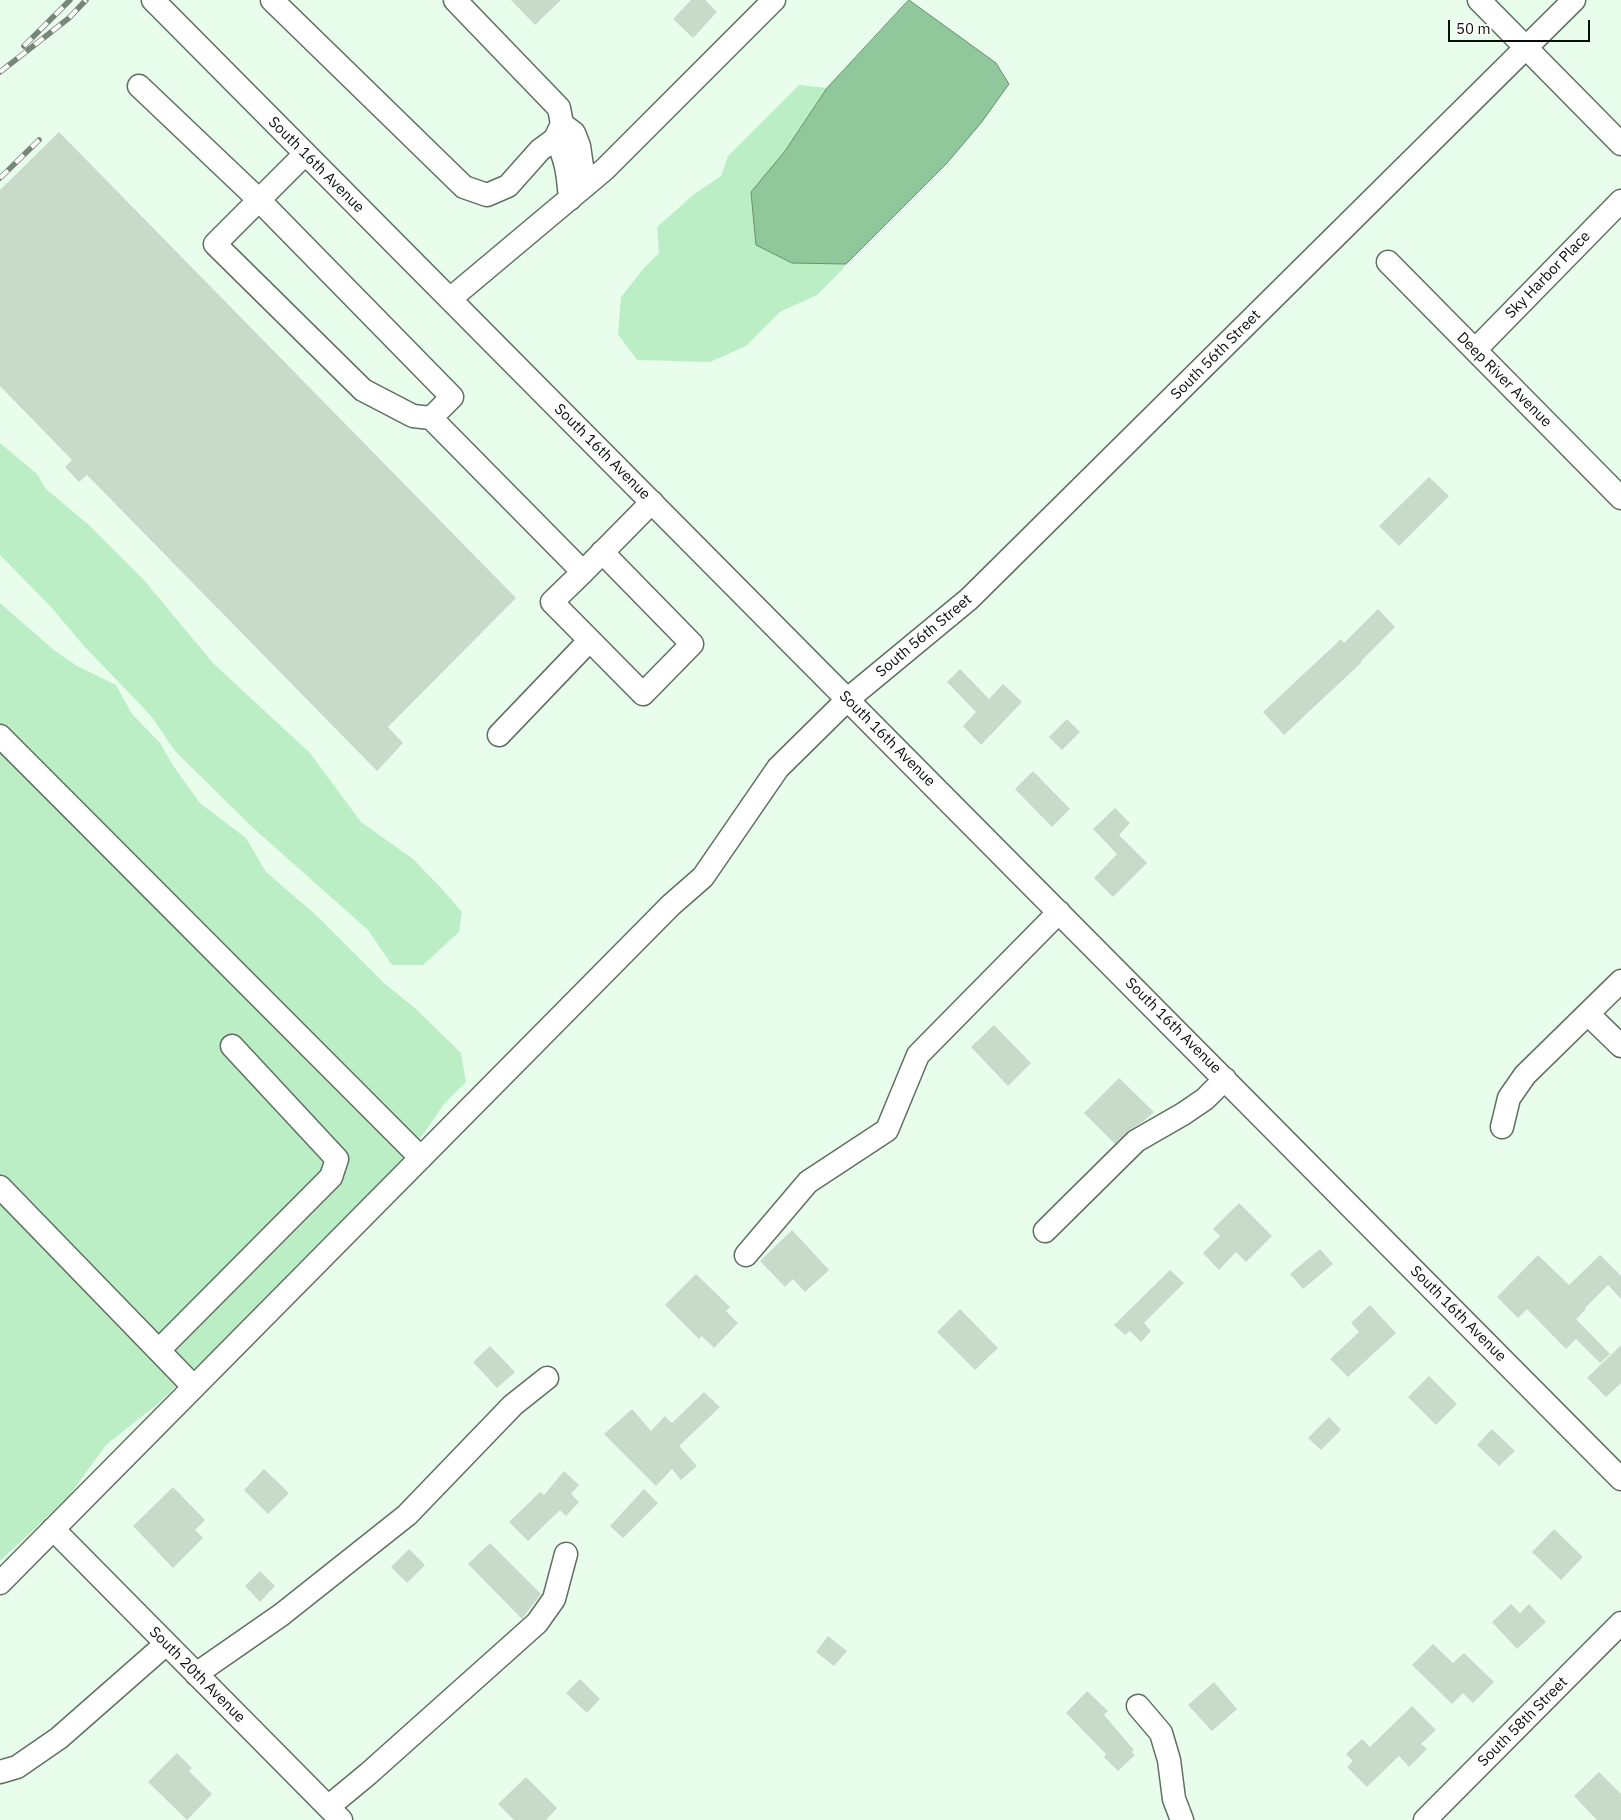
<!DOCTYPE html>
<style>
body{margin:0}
#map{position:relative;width:1621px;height:1820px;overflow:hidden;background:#e9fdec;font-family:"IBM Plex Sans",sans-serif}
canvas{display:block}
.scale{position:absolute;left:1448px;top:20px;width:142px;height:22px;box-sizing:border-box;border:2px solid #080f09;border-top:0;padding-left:6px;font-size:15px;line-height:18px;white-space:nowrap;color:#080f09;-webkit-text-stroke:4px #fff;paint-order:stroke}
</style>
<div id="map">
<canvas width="1621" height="1820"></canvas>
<div class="scale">50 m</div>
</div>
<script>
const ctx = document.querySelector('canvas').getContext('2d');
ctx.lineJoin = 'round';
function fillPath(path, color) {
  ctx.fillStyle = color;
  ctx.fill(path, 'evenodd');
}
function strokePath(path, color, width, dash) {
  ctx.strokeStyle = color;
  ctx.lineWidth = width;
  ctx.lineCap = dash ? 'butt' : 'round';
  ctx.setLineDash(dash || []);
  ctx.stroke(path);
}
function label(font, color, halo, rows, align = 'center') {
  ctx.font = font + ' "IBM Plex Sans",sans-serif';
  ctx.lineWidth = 4;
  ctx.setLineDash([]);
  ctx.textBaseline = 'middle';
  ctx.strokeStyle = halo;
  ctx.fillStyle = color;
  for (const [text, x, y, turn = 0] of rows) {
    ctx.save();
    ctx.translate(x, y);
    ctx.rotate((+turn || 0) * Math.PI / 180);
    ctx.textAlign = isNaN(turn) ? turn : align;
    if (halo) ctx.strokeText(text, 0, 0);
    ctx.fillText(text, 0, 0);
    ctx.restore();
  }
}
const green = new Path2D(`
 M 799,85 L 827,88 L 785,151 L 751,192 L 792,263 L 846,264 L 842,270 L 817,295 L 780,312 L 746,346 L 710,362 L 637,360 L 618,334 L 621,297 L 644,268 L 659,253 L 657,227 L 693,195 L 721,176 L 728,156 Z
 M 0,443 L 37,474 L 46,489 L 89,525 L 143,579 L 213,663 L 310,753 L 361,822 L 413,859 L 443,890 L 462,912 L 459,932 L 423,965 L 392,965 L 368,930 L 251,826 L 174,750 L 152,717 L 84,646 L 51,607 L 0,555 Z
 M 0,603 L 55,651 L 77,666 L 116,685 L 132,714 L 160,743 L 174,767 L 200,803 L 246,838 L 266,872 L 316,915 L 384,983 L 416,1009 L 461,1053 L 466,1082 L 444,1104 L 422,1136 L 388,1177 L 269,1299 L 155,1406 L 106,1445 L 69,1496 L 0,1561 Z`);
const water = new Path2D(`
 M 909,0 L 996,63 L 1009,84 L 981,123 L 947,163 L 846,264 L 792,263 L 756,245 L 751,192 L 785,151 L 827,88 Z`);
const building = new Path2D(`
 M 511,0 L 561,0 L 535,25 Z
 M 691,0 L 705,0 L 717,12 L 693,38 L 673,19 Z
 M 59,132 L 516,598 L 388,727 L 403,743 L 377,771 L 87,475 L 79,482 L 65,467 L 72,460 L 0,386 L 0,190 Z
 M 1429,477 L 1449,496 L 1399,546 L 1379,526 Z
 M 1378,609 L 1395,627 L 1361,661 L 1362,662 L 1284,735 L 1263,712 L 1341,639 L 1344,643 Z
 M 960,669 L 989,699 L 1003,684 L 1022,702 L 981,745 L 963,726 L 976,712 L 947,682 Z
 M 1067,719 L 1080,732 L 1062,750 L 1049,737 Z
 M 1033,771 L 1070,809 L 1052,827 L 1015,789 Z
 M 1115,808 L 1130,823 L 1119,835 L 1147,863 L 1113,897 L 1094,878 L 1117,854 L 1093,829 Z
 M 994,1025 L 1031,1063 L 1008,1086 L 971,1047 Z
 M 1119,1078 L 1154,1112 L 1145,1120 L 1127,1132 L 1115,1144 L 1084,1113 Z
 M 1239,1203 L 1272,1236 L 1246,1262 L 1236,1252 L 1219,1270 L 1203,1253 L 1220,1236 L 1213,1229 Z
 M 792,1230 L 829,1270 L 805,1292 L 793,1279 L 785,1287 L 760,1261 Z
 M 1320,1249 L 1333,1264 L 1303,1289 L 1290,1274 Z
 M 1538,1255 L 1569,1285 L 1600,1255 L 1621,1276 L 1621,1299 L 1608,1285 L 1585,1308 L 1586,1309 L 1576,1319 L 1610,1354 L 1600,1363 L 1576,1339 L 1566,1349 L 1527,1309 L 1518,1318 L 1497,1297 Z
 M 1170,1270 L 1184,1283 L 1144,1323 L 1151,1331 L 1141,1342 L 1130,1331 L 1125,1335 L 1114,1325 Z
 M 696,1274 L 730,1307 L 726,1311 L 738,1323 L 714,1348 L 702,1336 L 699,1339 L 665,1305 Z
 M 1370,1305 L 1396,1333 L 1348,1377 L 1330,1359 L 1359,1332 L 1351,1323 Z
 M 960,1309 L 998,1348 L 975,1370 L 937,1332 Z
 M 1621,1345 L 1621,1383 L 1606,1397 L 1587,1378 Z
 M 490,1346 L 515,1372 L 497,1388 L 473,1362 Z
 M 1429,1376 L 1457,1404 L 1436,1425 L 1408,1397 Z
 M 704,1392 L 720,1407 L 679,1446 L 697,1466 L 681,1480 L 672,1469 L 656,1486 L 604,1434 L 632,1409 L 651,1431 L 665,1416 L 672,1423 Z
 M 1329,1417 L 1341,1430 L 1321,1450 L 1308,1438 Z
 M 1492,1429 L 1515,1451 L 1499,1466 L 1477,1445 Z
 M 264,1469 L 289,1493 L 268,1514 L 244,1490 Z
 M 564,1471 L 579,1485 L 571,1494 L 579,1502 L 566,1516 L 560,1510 L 528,1541 L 509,1522 L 540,1492 L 544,1495 Z
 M 173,1487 L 205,1520 L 195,1530 L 203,1538 L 173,1568 L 133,1526 Z
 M 644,1489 L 658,1503 L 623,1538 L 610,1526 Z
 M 1554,1529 L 1583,1557 L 1561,1580 L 1532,1552 Z
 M 490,1543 L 541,1594 L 522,1619 L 468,1564 Z
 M 409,1549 L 425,1565 L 407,1583 L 391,1567 Z
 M 260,1571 L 275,1586 L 260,1602 L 245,1586 Z
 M 1511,1604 L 1520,1613 L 1529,1604 L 1546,1622 L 1517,1649 L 1492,1622 Z
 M 828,1636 L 847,1651 L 834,1666 L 816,1652 Z
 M 1433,1644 L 1453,1663 L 1464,1653 L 1494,1682 L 1473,1703 L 1463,1693 L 1452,1704 L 1412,1665 Z
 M 580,1679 L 600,1699 L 587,1713 L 566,1693 Z
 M 1214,1682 L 1237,1709 L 1212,1731 L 1188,1705 Z
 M 1087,1691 L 1108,1711 L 1104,1715 L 1134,1750 L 1132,1752 L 1135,1755 L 1118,1771 L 1104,1757 L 1106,1754 L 1066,1713 Z
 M 1412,1706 L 1436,1730 L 1421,1744 L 1427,1749 L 1409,1767 L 1399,1756 L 1367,1787 L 1347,1767 L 1353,1761 L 1346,1754 L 1362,1739 L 1370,1747 Z
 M 177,1753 L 192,1768 L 189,1771 L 212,1794 L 187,1820 L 148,1782 Z
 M 1599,1772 L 1621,1794 L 1621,1820 L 1597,1820 L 1574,1796 Z
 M 526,1777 L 557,1808 L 546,1820 L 514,1820 L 498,1804 Z`);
const minor = new Path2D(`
 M 153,0 L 1621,1479
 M 272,0 L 464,187 L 487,195 L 508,186 L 540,150 L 555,139
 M 455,0 L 559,108 L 562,124
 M 1479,0 L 1621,144
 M 139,86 L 259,200 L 452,397 L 431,418
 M 305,154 L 215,244 L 363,390 L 413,416 L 431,418 L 583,572 L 652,502
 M 570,199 C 568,177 567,158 555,139 L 562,124 L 574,133 L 579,146 L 585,186
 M 1388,262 L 1621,498
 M 450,299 L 605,169 L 774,0
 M 1475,350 L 1621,201
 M 583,572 L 552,602 L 643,694 L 692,644 L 602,552
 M 499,735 L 589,641
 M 0,736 L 421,1158
 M 1588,1014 L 1621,1046
 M 1502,1127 L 1509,1098 L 1525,1075 L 1621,981
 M 0,1187 L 194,1387
 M 1045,1231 L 1136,1141 L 1183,1114 L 1205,1099 L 1225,1079
 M 746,1255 L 808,1182 L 887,1130 L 918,1055 L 1059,912
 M 159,1350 L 331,1177 L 337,1159 L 232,1046
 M 53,1529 L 341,1820
 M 0,1583 L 671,905 L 703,877 L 778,768 L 848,699 L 969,599 L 1574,0
 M 196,1674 L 281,1615 L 407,1515 L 513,1405 L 547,1378
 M 1138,1706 L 1161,1733 L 1169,1760 L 1174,1799 L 1182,1820
 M 0,1772 L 17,1767 L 59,1738 L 166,1644
 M 328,1807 L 368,1774 L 537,1623 L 554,1599 L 566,1554
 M 1425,1820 L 1621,1623`);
const rail = new Path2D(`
 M 24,46 L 70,0
 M 0,72 L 69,18 L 86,0
 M 0,178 L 39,140`);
const streetNames = [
 ["South 16th Avenue",316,165,45],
 ["Sky Harbor Place",1548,275,-46],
 ["South 56th Street",1216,355,-45],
 ["Deep River Avenue",1504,380,45],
 ["South 16th Avenue",602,452,45],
 ["South 56th Street",924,636,-40],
 ["South 16th Avenue",887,739,45],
 ["South 16th Avenue",1173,1026,45],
 ["South 16th Avenue",1458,1314,45],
 ["South 20th Avenue",197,1675,45],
 ["South 58th Street",1523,1722,-45]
];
fillPath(green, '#bceec5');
fillPath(water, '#90c79b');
strokePath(water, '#67906f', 1);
fillPath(building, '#c8dbcb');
strokePath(minor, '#5f7061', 25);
strokePath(minor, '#fff', 22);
strokePath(rail, '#78867a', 5.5);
strokePath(rail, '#fff', 4, [11]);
label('15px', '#080f09', '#fff', streetNames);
</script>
